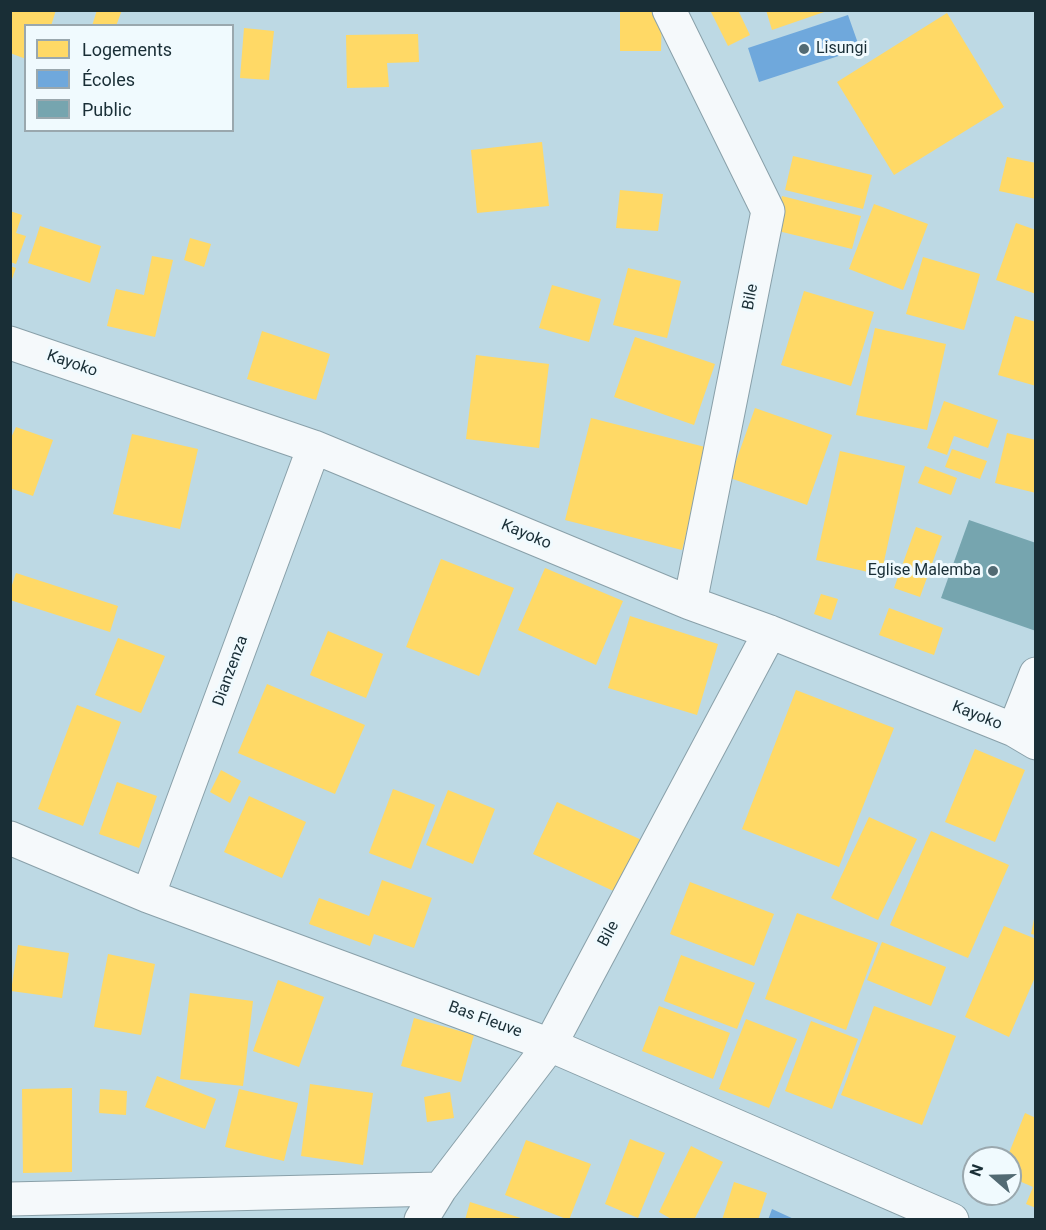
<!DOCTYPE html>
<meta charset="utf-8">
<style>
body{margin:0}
#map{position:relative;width:1046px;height:1230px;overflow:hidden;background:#bdd9e4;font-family:Roboto,sans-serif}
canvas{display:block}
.frame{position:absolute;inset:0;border:12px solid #192e36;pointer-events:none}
.legend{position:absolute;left:24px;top:24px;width:210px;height:108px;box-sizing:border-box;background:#f0fafe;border:2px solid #9aa8ae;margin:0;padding:8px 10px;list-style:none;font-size:18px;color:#192e36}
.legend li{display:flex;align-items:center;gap:12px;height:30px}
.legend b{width:30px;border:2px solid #9aa8ae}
.north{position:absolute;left:962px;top:1146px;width:60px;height:60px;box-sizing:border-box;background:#f0fafe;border:2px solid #9aa8ae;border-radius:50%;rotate:290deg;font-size:16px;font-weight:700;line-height:24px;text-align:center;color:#192e36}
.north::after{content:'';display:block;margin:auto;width:21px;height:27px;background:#526a73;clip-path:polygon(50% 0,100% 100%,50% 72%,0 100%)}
</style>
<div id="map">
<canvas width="1046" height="1230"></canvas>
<div class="frame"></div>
<ul class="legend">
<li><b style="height:16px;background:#ffd966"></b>Logements</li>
<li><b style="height:16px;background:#6fa8dc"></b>Écoles</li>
<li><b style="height:16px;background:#76a5af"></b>Public</li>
</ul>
<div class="north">N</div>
</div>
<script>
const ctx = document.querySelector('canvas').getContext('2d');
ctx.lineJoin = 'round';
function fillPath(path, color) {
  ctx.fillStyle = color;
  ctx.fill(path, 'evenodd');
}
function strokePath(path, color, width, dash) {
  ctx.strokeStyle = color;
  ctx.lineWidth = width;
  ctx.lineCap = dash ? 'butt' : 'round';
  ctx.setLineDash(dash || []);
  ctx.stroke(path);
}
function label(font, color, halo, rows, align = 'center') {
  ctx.font = font + ' Roboto,sans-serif';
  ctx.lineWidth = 6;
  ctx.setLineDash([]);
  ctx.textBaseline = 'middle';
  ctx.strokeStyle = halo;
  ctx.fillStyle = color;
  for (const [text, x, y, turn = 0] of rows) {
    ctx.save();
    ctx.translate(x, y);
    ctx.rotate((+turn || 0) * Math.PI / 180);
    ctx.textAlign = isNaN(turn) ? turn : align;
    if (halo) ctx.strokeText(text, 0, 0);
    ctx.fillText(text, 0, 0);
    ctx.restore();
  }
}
const homes = new Path2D(`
 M 10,10 L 56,10 L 51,26 L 26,26 L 26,59 L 10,53 Z
 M 97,10 L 122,10 L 116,26 L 92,26 Z
 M 710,10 L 738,10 L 750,35 L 728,46 Z
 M 766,10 L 827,10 L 827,11 L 772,30 Z
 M 620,11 L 662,11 L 661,51 L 620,51 Z
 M 947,13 L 1004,107 L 894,175 L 837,82 Z
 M 244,28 L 274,31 L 269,80 L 240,78 Z
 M 418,34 L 419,62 L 387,63 L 389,87 L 347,88 L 346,35 Z
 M 542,142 L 549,206 L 477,213 L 471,150 Z
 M 793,156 L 872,175 L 863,209 L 785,190 Z
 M 1007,157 L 1036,163 L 1036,199 L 999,191 Z
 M 620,190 L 663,194 L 658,231 L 616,228 Z
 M 782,196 L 861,216 L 852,249 L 774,230 Z
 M 874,204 L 928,224 L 903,290 L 849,269 Z
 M 10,211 L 22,215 L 16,233 L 26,236 L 16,264 L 10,262 Z
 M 1016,223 L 1036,230 L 1036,294 L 996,280 Z
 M 40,226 L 101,246 L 90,283 L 28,263 Z
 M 190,238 L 211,244 L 204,267 L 184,260 Z
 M 152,256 L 173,260 L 155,337 L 107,326 L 116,289 L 144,295 Z
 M 923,257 L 980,274 L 964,330 L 906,314 Z
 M 10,266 L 16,268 L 11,282 L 10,282 Z
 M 628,268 L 681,281 L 667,338 L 613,325 Z
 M 552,285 L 601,299 L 589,342 L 539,328 Z
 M 804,291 L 874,312 L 851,386 L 781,365 Z
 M 1015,316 L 1036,322 L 1036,386 L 998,375 Z
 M 875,328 L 946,344 L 927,430 L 856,415 Z
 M 262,331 L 330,354 L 316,400 L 247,379 Z
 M 635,337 L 715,364 L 694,425 L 614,397 Z
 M 476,355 L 549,364 L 539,448 L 466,439 Z
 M 944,401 L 998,420 L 988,448 L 954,436 L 947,455 L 927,448 Z
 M 755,408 L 832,435 L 807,505 L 730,478 Z
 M 591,418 L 709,448 L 682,550 L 565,520 Z
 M 16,427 L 53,440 L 33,496 L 10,488 L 10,440 Z
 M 1007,433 L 1036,440 L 1036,493 L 995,483 Z
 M 132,434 L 198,449 L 180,529 L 113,514 Z
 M 952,449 L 987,461 L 980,479 L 945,467 Z
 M 840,451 L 905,466 L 881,575 L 816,560 Z
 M 925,466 L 957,478 L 951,495 L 918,483 Z
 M 916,527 L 942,536 L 920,597 L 894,588 Z
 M 441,559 L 514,588 L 479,676 L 406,647 Z
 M 545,568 L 623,601 L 596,665 L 518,630 Z
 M 16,573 L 118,606 L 110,632 L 10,600 L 10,591 Z
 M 821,594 L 838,599 L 831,620 L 814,614 Z
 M 889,608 L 943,628 L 934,655 L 879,635 Z
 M 630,616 L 718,644 L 697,715 L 608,688 Z
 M 328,631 L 383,654 L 366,698 L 310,675 Z
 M 118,638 L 165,656 L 141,713 L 95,695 Z
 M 267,684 L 365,725 L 335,794 L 238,753 Z
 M 796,690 L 894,728 L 839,867 L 742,829 Z
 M 77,705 L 121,722 L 83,826 L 38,809 Z
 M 975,749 L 1025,770 L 995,842 L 945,822 Z
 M 221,770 L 241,781 L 230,803 L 210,792 Z
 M 117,782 L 157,796 L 139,848 L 99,834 Z
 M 393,789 L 435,805 L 411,869 L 369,853 Z
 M 448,790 L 495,809 L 473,864 L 426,845 Z
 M 249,796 L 306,822 L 282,878 L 224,852 Z
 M 557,802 L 644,841 L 620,894 L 533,854 Z
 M 869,817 L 917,839 L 878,920 L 831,898 Z
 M 931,831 L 1009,865 L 968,958 L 890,925 Z
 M 382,880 L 432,898 L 414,948 L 374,934 L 370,946 L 309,924 L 319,898 L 369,916 Z
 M 690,882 L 774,914 L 754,966 L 670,934 Z
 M 797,913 L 878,943 L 846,1030 L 765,999 Z
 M 1034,919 L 1036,919 L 1036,935 L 1031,934 Z
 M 1004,926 L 1036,939 L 1036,975 L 1009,1037 L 965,1017 Z
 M 882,942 L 946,967 L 931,1006 L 867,980 Z
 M 18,945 L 69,953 L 62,998 L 11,991 Z
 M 108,954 L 155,964 L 141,1035 L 94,1027 Z
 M 681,955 L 755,983 L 737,1029 L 664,1001 Z
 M 278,980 L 324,997 L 299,1067 L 253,1051 Z
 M 190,993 L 253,1001 L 243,1086 L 180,1079 Z
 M 659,1006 L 730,1033 L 713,1079 L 642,1051 Z
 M 874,1006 L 956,1036 L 922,1125 L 841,1095 Z
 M 414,1018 L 474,1035 L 461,1082 L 401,1066 Z
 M 746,1019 L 797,1039 L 769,1108 L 719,1089 Z
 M 811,1021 L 858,1039 L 832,1109 L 785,1091 Z
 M 157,1076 L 216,1099 L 205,1129 L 145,1107 Z
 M 310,1084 L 373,1093 L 363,1165 L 301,1156 Z
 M 72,1088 L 72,1172 L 23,1173 L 22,1089 Z
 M 100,1089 L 127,1091 L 126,1115 L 99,1113 Z
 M 239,1089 L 298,1103 L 284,1161 L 225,1147 Z
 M 450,1092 L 454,1118 L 427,1122 L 424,1097 Z
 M 1025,1113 L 1036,1118 L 1036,1208 L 1026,1204 L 1033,1187 L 1010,1177 L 1010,1158 L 1007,1158 Z
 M 630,1139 L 665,1153 L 638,1218 L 605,1204 Z
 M 526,1140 L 591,1164 L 569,1220 L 505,1195 Z
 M 691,1146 L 723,1162 L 694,1220 L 673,1220 L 659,1212 Z
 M 734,1182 L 767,1193 L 758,1220 L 722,1220 Z
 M 470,1202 L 524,1219 L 524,1220 L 465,1220 Z`);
const schools = new Path2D(`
 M 848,15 L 860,49 L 759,82 L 748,48 Z
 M 772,1209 L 796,1220 L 768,1220 Z`);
const public = new Path2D(`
 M 969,520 L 1036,543 L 1036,631 L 941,598 Z`);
const street = new Path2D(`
 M 669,10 L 768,211 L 690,603
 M 10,343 L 314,447 L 690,603 L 770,632 L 1014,730 L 1036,743
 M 1014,730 L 1036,674
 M 10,838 L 148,896 L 550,1045 L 952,1220
 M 148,896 L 314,447
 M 10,1199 L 440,1189
 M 421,1220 L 440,1189 L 550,1045 L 770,632`);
const markers = [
 [804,49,6,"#526a73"],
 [993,571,6,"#526a73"]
];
const poiNames = [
 ["Lisungi",816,49],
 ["Eglise Malemba",981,571,"right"]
];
const streetNames = [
 ["Bile",751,297,-79],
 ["Kayoko",72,364,19],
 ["Kayoko",526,535,23],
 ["Dianzenza",231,671,-70],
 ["Kayoko",977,716,22],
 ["Bile",609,934,-62],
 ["Bas Fleuve",485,1020,20]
];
fillPath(homes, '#ffd966');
fillPath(schools, '#6fa8dc');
fillPath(public, '#76a5af');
strokePath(street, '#89a0a9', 35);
strokePath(street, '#f5f9fb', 33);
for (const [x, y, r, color] of markers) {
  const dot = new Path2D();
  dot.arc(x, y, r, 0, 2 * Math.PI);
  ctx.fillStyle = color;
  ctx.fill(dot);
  strokePath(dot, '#f0fafe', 2);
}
label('16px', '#192e36', '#f0fafe', poiNames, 'left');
label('16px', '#192e36', '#f0fafe', streetNames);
</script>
